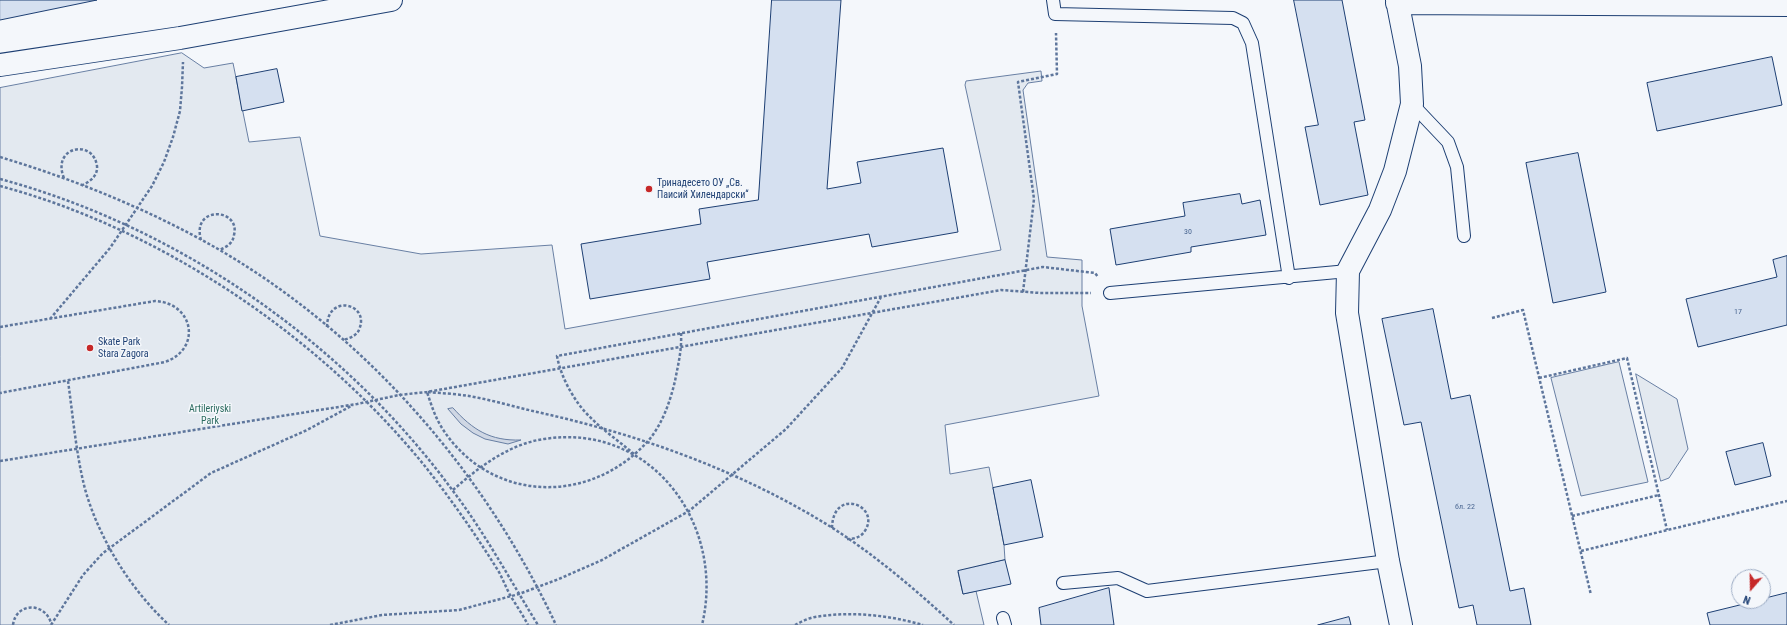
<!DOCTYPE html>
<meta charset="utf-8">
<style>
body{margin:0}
#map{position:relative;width:1787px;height:625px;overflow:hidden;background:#f4f7fb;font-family:"Roboto Condensed",sans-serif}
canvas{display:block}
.north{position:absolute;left:1731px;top:569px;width:40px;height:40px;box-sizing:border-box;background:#f4f7fb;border:1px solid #9eadc5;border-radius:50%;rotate:200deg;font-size:11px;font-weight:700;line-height:16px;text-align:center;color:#1d3f73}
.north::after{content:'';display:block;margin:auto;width:14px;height:18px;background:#c62828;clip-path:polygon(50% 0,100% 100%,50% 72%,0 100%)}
</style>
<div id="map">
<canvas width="1787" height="625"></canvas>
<div class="north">N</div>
</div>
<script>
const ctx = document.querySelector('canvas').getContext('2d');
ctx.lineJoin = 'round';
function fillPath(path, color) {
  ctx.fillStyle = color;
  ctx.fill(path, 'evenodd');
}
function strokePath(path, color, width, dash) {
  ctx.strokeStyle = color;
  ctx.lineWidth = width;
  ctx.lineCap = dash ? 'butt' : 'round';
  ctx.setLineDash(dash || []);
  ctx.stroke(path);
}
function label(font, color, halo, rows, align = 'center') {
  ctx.font = font + ' "Roboto Condensed",sans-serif';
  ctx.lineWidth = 3;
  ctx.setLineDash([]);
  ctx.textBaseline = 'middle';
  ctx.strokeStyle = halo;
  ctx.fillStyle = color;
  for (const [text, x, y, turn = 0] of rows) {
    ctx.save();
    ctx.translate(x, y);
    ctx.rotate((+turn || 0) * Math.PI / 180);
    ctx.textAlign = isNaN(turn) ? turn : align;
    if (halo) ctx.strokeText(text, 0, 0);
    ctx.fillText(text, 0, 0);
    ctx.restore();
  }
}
const green = new Path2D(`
 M 182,53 L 204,68 L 233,63 L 249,142 L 300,137 L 320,236 L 421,254 L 552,245 L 565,329 L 1001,250 L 965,85 L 966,81 L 1041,71 L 1042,81 L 1028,83 L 1023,90 L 1047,257 L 1082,260 L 1082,306 L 1099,396 L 945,425 L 950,474 L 989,467 L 1004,545 L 1005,560 L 958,572 L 963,594 L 976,591 L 984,625 L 0,625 L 0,88 Z
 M 1619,362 L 1648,482 L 1581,496 L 1551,378 Z
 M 1636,374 L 1677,399 L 1688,449 L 1669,478 L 1661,481 Z`);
const water = new Path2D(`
 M 453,408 C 473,430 490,441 521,440 L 508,444 L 485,439 L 473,433 L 461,424 L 448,409 Z`);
const building = new Path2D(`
 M 0,0 L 97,0 L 0,20 Z
 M 772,0 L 841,0 L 827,189 L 861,183 L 857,162 L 943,148 L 958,232 L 872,247 L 869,234 L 707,262 L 710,279 L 590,299 L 581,244 L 701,224 L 699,209 L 758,200 Z
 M 1294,0 L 1342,0 L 1365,120 L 1354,122 L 1368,195 L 1320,205 L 1305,127 L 1318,125 Z
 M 1772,57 L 1782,105 L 1657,131 L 1647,83 Z
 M 277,69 L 284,102 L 242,111 L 236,77 Z
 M 1578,153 L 1606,292 L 1553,303 L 1526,163 Z
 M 1240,194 L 1242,204 L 1260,200 L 1266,235 L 1191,247 L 1191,252 L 1116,265 L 1110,229 L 1185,216 L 1183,203 Z
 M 1787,256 L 1787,325 L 1698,347 L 1686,299 L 1777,277 L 1773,260 Z
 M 1433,309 L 1451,399 L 1470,395 L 1510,591 L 1524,588 L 1531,625 L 1477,625 L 1473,605 L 1459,608 L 1421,422 L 1404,425 L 1382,319 Z
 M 1763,443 L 1771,476 L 1735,485 L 1726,452 Z
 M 1031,480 L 1043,537 L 1004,545 L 993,488 Z
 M 1005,560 L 1011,584 L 963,594 L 958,571 Z
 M 1109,588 L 1114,625 L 1041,625 L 1039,608 Z
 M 1787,593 L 1787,625 L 1710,625 L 1707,613 L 1756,601 L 1763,601 L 1763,599 Z
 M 1349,617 L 1351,625 L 1318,625 Z`);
const path = new Path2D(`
 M 0,157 C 76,180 150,210 218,249 C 366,335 484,471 556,625
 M 64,178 C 51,147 93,138 97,166 C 98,175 91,181 83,185
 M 0,179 C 178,227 344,342 453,491 C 485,533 510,580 538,625
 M 0,186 C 161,229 319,336 424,465 C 451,499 476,535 499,572 C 503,580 506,587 510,595 C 516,605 523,615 528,625
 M 201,240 C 191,205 241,208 234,235 C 233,243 227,247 219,250
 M 1023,292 L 1034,199 L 1018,82 L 1057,74 L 1056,33
 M 1492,318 L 1523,310 L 1591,595
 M 50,319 L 110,248 L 152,186 L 164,162 L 173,137 L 180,111 L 182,87 L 183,62
 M 0,327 L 155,301 C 194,303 202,349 165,362 L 0,393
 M 327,327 C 327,294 368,303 360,327 C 358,335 351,338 343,340
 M 681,333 C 682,350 678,365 675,381 C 670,402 662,425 648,441 C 590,506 490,503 442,428 C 435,417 431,404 427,392 C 441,393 456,394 469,396 C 492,400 515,407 537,412 C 641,435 741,471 831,527 C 875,555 916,590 954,625
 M 1539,378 L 1627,358 L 1667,530
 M 68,381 C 73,416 76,454 85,489 C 99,539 131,590 169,625
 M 634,454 C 620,442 604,431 591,418 C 575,403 561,378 557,356 L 1043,267 L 1095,273 L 1098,277
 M 0,461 L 357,404 L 399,395 L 427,392 L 1001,290 L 1040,293 L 1091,293
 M 453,490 C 479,467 509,444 544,439 C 652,422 726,525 702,625
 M 1572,516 L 1659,495
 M 832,528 C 833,487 879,505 866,529 C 862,537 855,539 847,539
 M 1581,551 L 1787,501
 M 13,625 C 16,602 45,602 51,623
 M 51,625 L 83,575 L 103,553 L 211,473 L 307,430 L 353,405
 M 330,625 L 382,615 L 459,610 L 519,594 L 559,579 L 602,560 L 689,511 L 786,429 L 842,368 L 881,297
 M 795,625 C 801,622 808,618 815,617 C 851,611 888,615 923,625`);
const lane = new Path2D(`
 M 1053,0 L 1055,14 L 1233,18 L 1243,23 L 1252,43 L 1289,278
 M 1412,104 L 1448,142 L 1457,167 L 1464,236
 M 1110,293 L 1348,271
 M 1063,583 L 1118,578 L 1147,591 L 1388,561
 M 1003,618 L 1005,625`);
const street = new Path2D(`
 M 1397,0 L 1410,66 L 1412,104 L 1395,171 L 1380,210 L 1348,271 L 1347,313 L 1388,561 L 1401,625
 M 1397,3 L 1787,5
 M 0,65 L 180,38 L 391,0`);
const markers = [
 [649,189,4,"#c62828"],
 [90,348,4,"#c62828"]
];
const numberNames = [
 ["30",1188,232],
 ["17",1738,312],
 ["бл. 22",1465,507]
];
const poiNames = [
 ["Тринадесето ОУ „Св.",657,183],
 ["Паисий Хилендарски“",657,195],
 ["Skate Park",98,342],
 ["Stara Zagora",98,354]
];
const parkNames = [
 ["Artileriyski",210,409],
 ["Park",210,421]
];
fillPath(green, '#e3e9f0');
strokePath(green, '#687fa3', 1);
fillPath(water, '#cfd7e4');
strokePath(water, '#687fa3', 1);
fillPath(building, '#d5e0f0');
strokePath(building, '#1d3f73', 1);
strokePath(lane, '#1d3f73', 14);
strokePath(street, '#1d3f73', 24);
strokePath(path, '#5e769c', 2.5, [3, 2]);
strokePath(lane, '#f4f7fb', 12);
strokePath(street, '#f4f7fb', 22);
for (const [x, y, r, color] of markers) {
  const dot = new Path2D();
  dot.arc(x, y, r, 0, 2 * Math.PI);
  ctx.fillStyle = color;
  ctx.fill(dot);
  strokePath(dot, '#f4f7fb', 1.5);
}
label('8px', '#4b6792', null, numberNames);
label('10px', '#1d3f73', '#f4f7fb', poiNames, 'left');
label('10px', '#2c6c60', '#f4f7fb', parkNames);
</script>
